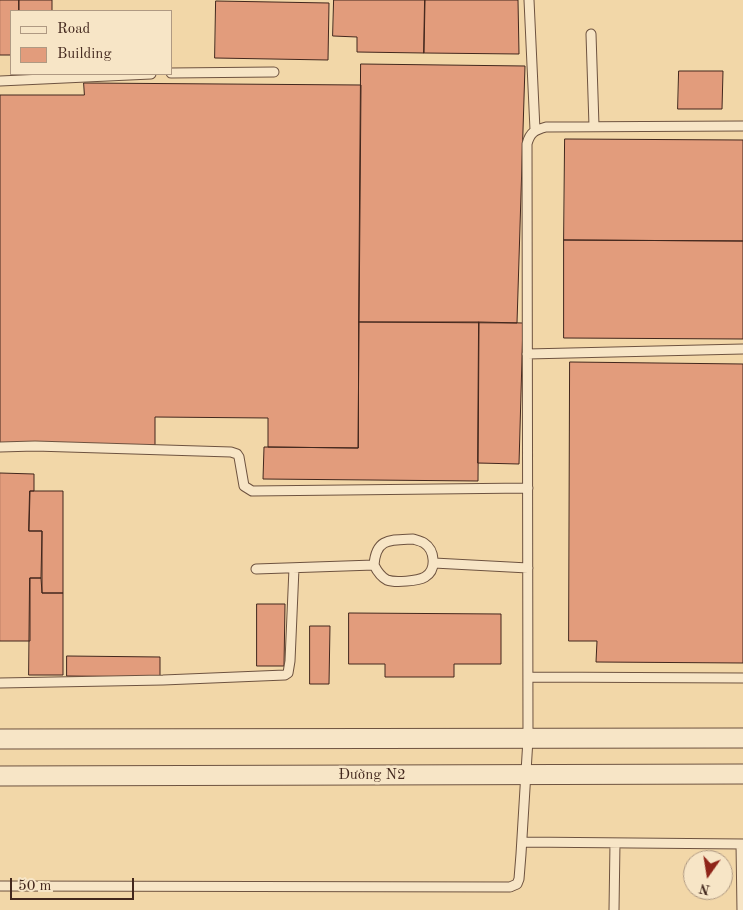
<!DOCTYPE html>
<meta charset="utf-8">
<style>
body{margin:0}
#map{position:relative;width:743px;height:910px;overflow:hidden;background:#f2d7a8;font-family:"Old Standard TT",serif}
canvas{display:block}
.legend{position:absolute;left:10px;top:10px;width:162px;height:65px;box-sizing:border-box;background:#f7e5c6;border:1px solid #af9982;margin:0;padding:6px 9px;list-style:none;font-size:15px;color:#42271d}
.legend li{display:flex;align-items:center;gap:10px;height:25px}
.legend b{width:25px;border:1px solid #af9982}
.north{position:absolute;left:683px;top:850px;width:50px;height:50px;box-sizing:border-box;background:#f7e5c6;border:1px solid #af9982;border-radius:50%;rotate:193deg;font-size:14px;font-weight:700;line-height:20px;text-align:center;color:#42271d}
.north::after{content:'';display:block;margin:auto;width:18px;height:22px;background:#8f2418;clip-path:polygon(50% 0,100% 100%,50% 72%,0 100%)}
.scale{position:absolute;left:10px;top:878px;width:124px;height:22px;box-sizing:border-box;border:2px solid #42271d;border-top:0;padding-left:6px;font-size:15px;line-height:18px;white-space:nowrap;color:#42271d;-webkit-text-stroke:4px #f7e5c6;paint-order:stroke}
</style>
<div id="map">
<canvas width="743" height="910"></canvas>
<ul class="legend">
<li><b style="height:6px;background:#f7e5c6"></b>Road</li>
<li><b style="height:14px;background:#e29c7c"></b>Building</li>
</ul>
<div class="north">N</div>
<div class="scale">50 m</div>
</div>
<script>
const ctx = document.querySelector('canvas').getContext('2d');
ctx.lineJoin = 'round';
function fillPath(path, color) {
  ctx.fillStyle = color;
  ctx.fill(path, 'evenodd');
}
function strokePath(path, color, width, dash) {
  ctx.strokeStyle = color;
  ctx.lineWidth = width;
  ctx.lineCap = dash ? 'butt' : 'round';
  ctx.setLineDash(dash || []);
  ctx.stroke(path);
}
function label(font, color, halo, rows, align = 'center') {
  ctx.font = font + ' "Old Standard TT",serif';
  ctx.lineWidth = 4.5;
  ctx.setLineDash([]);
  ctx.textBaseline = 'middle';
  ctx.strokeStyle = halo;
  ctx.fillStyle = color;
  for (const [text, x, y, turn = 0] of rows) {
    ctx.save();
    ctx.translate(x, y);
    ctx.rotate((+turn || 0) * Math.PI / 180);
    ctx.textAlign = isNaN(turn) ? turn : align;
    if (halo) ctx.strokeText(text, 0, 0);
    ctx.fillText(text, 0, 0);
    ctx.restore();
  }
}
const building = new Path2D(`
 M 0,0 L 19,0 L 19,11 L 11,11 L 11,55 L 0,55 Z
 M 19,0 L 52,0 L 52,11 L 19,11 Z
 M 334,0 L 425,0 L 424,53 L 357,52 L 357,37 L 333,36 Z
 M 425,0 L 518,0 L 519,54 L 424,53 Z
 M 216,1 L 329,3 L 328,60 L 215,58 Z
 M 361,64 L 525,66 L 517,323 L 359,322 Z
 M 679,71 L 723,71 L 722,109 L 678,109 Z
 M 84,83 L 361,85 L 358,448 L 268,447 L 268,418 L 155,417 L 155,445 L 0,444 L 0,95 L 84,95 Z
 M 565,139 L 743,140 L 743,241 L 564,240 Z
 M 564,240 L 743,241 L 743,339 L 564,338 Z
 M 359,322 L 479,322 L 478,481 L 263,479 L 264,447 L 358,448 Z
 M 479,322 L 523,323 L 519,464 L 478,463 Z
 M 570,362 L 743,364 L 743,663 L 596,662 L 597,641 L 569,641 Z
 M 0,473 L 34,474 L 34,491 L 30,491 L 29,531 L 42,531 L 41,578 L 30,578 L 30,641 L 0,641 Z
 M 30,491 L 63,491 L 63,593 L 42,593 L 42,531 L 29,531 Z
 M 30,578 L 41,578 L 42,593 L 63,593 L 63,675 L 29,675 Z
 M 257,604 L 285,604 L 284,666 L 257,666 Z
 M 349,613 L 501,614 L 501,664 L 454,664 L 454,677 L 385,677 L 385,664 L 349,664 Z
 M 310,626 L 330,626 L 329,684 L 310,684 Z
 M 67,656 L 160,657 L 160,677 L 67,676 Z`);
const lane = new Path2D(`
 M 529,0 L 535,130
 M 591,34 L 594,126
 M 171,73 L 274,72
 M 0,81 L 151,74
 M 527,354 L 743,349
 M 0,447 L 35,446 L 231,452 L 237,454 L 239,457 L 244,486 L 252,491 L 528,488
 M 413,539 C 416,540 421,541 424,543 C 435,550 437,570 425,577 C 418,581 395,583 387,580 C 381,577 377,571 374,565 C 376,538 390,540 413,539 Z
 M 434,563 L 528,568
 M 256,569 L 374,565
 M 528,677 L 743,678
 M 0,683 L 163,680 L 285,675 L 288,673 L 290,661 L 294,568
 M 522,842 L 743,844
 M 741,844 L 742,910
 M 0,886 L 510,887 L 517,884 L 519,879 L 521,854 L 528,739 L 527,144 C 530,132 535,130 546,127 L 743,126
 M 614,910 L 615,843`);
const street = new Path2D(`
 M 0,739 L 743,738
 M 0,776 L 743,774`);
const streetNames = [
 ["Đường N2",372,775]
];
fillPath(building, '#e29c7c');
strokePath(building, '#42271d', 1);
strokePath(lane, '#6e5340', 11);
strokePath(street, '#6e5340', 21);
strokePath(lane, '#f7e5c6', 9);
strokePath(street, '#f7e5c6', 19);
label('15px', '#42271d', '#f7e5c6', streetNames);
</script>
